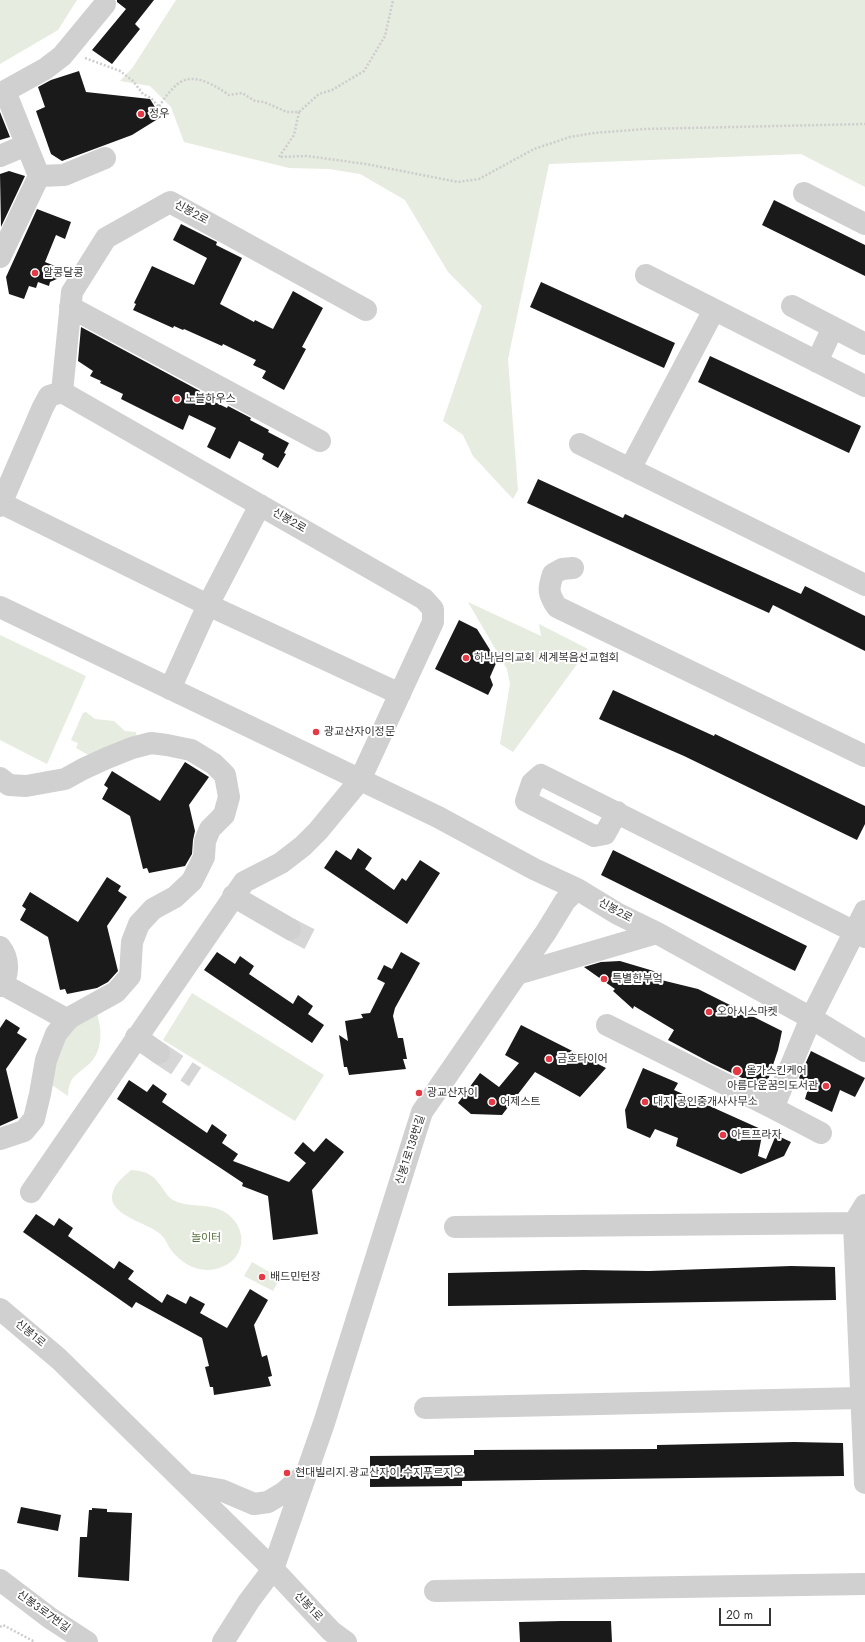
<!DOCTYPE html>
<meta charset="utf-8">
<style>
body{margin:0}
#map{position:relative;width:865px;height:1642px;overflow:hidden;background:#fff;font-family:Jost,sans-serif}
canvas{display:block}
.scale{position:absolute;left:719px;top:1608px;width:52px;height:18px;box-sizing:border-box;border:2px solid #333;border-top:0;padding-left:5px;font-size:12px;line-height:14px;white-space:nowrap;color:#333;-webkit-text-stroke:3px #fff;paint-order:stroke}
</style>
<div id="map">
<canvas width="865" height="1642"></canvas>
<div class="scale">20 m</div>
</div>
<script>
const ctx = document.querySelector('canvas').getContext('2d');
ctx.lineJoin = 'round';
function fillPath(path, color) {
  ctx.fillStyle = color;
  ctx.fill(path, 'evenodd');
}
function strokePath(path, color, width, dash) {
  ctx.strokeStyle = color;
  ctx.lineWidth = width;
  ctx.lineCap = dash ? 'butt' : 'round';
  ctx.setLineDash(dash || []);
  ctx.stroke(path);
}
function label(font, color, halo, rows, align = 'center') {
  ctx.font = font + ' Jost,"Noto Sans KR",sans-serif';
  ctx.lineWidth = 4;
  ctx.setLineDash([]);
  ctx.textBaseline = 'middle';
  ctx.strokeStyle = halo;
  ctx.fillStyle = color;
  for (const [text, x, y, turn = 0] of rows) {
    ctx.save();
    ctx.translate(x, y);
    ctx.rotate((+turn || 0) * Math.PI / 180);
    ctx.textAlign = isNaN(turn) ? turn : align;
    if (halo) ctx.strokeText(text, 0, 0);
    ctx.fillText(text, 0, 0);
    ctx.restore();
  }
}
const green = new Path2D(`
 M 0,0 L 77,0 L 58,30 L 0,64 Z
 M 176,0 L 865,0 L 865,187 L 801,154 L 549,164 L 508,359 L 518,490 L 513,499 L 473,456 L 463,435 L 443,421 L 482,306 L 448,272 L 405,200 L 360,174 L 329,169 L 289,168 L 184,142 L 171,107 L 150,86 L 120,81 L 133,67 Z
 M 468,602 L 541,636 L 539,624 L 588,649 L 513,752 L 500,744 L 510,684 L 507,669 Z
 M 0,635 L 86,676 L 47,764 L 0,740 Z
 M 86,712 L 95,719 L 114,721 L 125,731 L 136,732 L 137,738 L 99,761 L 76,748 L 78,743 L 71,740 L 83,713 Z
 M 192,993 L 324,1075 L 295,1121 L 163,1040 Z
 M 97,1014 C 102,1029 103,1052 89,1064 C 76,1076 69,1076 68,1096 L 49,1083 L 65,1037 L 82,1021 Z
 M 131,1170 C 147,1171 154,1175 163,1189 C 166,1193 168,1197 173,1200 C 188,1208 207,1203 223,1211 C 250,1226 247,1262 216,1269 C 198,1273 182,1264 171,1250 C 167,1244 165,1237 159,1233 C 147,1223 110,1215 112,1196 C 113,1185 123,1177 131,1170 Z
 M 252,1262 L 280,1278 L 273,1291 L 244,1276 Z`);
const building = new Path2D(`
 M 117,0 L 154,0 L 135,24 L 140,29 L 112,64 L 92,50 L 126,9 L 117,2 Z
 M 79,71 L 86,92 L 150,99 L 161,117 L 132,135 L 62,161 L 51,154 L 36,111 L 45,107 L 38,87 L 51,80 Z
 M 0,112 L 10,137 L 0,140 Z
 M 9,171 L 25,176 L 1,227 L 0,174 Z
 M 774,200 L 865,245 L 865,276 L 762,225 Z
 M 37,209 L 71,222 L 65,239 L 56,235 L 45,262 L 70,272 L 68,274 L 50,282 L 49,286 L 38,282 L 36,288 L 29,286 L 24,299 L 9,294 L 6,277 Z
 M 181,224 L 217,242 L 216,245 L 242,258 L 220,304 L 254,322 L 255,320 L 273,329 L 293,291 L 323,308 L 302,347 L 306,349 L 284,390 L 262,378 L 266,371 L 253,365 L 256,360 L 223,344 L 222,346 L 184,329 L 183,330 L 174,326 L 173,328 L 133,310 L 136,304 L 134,303 L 152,266 L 194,285 L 207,258 L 173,240 Z
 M 541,282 L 675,343 L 664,368 L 530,307 Z
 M 81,327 L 200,391 L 198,394 L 227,408 L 228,406 L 251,418 L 250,420 L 269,430 L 268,432 L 289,443 L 284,453 L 286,454 L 278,468 L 262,459 L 264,454 L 239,441 L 230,459 L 207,447 L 216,428 L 189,415 L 183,430 L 121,399 L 123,394 L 100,383 L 101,381 L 90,376 L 93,371 L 78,361 Z
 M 710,356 L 861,426 L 849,453 L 698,382 Z
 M 538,479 L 623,518 L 625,514 L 801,594 L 805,586 L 865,616 L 865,651 L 773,605 L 769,613 L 527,503 Z
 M 459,620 L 477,629 L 497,661 L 490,677 L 493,685 L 488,695 L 435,669 Z
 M 613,690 L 714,736 L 715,734 L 865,806 L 865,824 L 857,840 L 684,756 L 599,719 Z
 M 185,762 L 209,777 L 189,805 L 195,831 L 193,840 L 192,854 L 185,866 L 149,873 L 147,868 L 143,869 L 130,816 L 102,799 L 108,788 L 104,785 L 112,771 L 160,801 Z
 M 358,848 L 372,858 L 365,869 L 394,890 L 402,878 L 406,881 L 420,860 L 440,873 L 407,924 L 324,868 L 336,850 L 351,860 Z
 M 613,850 L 807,946 L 795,971 L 601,875 Z
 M 107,877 L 121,886 L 118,891 L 127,897 L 107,926 L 118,971 L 108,982 L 97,988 L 67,994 L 65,989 L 60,990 L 48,937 L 20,920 L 26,909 L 22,906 L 30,892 L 78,922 Z
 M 217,952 L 235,964 L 240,956 L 254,966 L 249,974 L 293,1004 L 298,995 L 313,1006 L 308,1014 L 324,1025 L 312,1043 L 204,970 Z
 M 401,952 L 420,963 L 395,1008 L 393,1016 L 398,1038 L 403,1038 L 407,1059 L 403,1059 L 406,1069 L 349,1075 L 347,1067 L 344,1067 L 339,1035 L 348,1041 L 345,1021 L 363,1018 L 361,1014 L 370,1013 L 385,983 L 377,979 L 384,965 L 392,969 Z
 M 620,961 L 657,972 L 653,978 L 698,989 L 782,1031 L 778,1050 L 765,1089 L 711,1063 L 668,1040 L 674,1030 L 634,1006 L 633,1009 L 613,991 L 615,989 L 584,967 L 601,962 Z
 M 6,1019 L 20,1028 L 17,1033 L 27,1039 L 6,1069 L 18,1118 L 0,1126 L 0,1028 Z
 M 521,1025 L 606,1068 L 580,1097 L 535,1072 L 502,1115 L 471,1114 L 458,1103 L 480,1073 L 499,1087 L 519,1063 L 505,1055 Z
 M 811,1051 L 865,1078 L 855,1097 L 840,1090 L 832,1112 L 805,1099 L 808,1089 L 803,1087 L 805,1083 L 799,1078 Z
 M 643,1068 L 678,1083 L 674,1090 L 763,1130 L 758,1156 L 766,1159 L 776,1135 L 791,1142 L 784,1156 L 741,1174 L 676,1146 L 678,1138 L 655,1129 L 650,1138 L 627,1128 L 625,1110 Z
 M 129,1080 L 147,1092 L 153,1084 L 167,1094 L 162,1102 L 207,1133 L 212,1124 L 227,1135 L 222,1143 L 238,1154 L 233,1161 L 289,1182 L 306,1163 L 294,1153 L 303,1142 L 314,1152 L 326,1138 L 344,1152 L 312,1190 L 318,1234 L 273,1240 L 268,1196 L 242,1186 L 243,1183 L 117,1099 Z
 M 36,1214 L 54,1226 L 59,1218 L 73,1228 L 68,1236 L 114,1269 L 119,1261 L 134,1271 L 128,1279 L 162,1303 L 167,1294 L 186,1304 L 190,1296 L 205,1304 L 200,1313 L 227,1328 L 250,1289 L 268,1300 L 254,1325 L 262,1357 L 267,1355 L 272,1376 L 268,1377 L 271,1386 L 214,1395 L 213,1387 L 210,1387 L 205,1367 L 209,1366 L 202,1338 L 136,1302 L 132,1308 L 23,1232 Z
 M 791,1266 L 835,1267 L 836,1300 L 448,1306 L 448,1273 L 583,1270 L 649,1271 Z
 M 794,1442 L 843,1443 L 844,1476 L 462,1481 L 462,1486 L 370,1487 L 370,1456 L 474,1455 L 474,1450 L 657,1449 L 657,1445 Z
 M 21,1507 L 61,1515 L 58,1531 L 17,1523 Z
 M 92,1508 L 107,1509 L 107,1512 L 132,1513 L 129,1581 L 78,1577 L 80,1537 L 87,1537 L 89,1510 L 92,1510 Z
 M 562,1621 L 611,1621 L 612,1642 L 520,1642 L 519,1622 Z`);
const minorTunnel = new Path2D(`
 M 290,929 L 317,943
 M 159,1053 L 195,1077`);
const path = new Path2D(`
 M 85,58 L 120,71 L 133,81 L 143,94 L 151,98 L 159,107 C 164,98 175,83 185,80 C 199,75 219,88 229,95 L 242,93 L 255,101 L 264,102 L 287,112 L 299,112 L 319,94 L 332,90 L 364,71 L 385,36 L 393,0
 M 299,112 L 294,135 L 279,157 L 307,156 L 366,164 L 458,182 L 479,179 L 534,149 L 570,137 L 594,133 L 645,129 L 865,124
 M 0,1627 L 3,1625 L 35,1642`);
const minor = new Path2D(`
 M 0,156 L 26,145
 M 39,176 L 64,175 L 105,158
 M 804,193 L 865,224
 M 0,257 L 39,176 L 5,91 L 45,69 L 62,56 L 105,4
 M 646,275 L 865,386
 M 792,306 L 865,344
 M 70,307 L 320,441
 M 817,362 L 833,327
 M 62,392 L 72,292 L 106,238 L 170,202 L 366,310
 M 580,444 L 865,585
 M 630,469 L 714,310
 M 1,503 L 208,605 L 400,694
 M 0,506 L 43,407 L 49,396 L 62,392 L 424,599 L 433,609 L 433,622 L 360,780 L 318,831 L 303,846 L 281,863 L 244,882 L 31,1192
 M 573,568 L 562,569 L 553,574 C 548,589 548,594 557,607 L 865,756
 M 0,607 L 438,817 L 534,869 L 577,889 L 618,914 L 657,933 L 811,1018 L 865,1051
 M 170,689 L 208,605 L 260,505
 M 0,778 L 9,785 L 26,786 L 65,779 L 83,769 L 107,758 L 132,748 L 151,743 L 167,745 L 191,750 L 214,764 L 225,775 L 229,797 L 224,815 L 210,829 L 205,841 L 204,857 L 192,881 L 175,897 L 153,909 L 139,924 L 132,942 L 130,976 L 116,992 L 69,1018 L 56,1034 L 46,1060 L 40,1094 L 34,1119 L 24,1131 L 0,1139
 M 617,812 L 605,834 L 594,836 L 526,801 L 532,783 L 541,775 L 865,937
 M 233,896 L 290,929
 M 0,947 C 9,958 10,975 0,986
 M 517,974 L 657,933
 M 2,984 L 68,1020
 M 607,1025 L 773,1108 L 811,1018 L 865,911
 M 136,1037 L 159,1053
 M 773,1108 L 821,1133
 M 854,1223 L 865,1483
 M 455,1227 L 854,1223 L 865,1205
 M 0,1309 L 59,1359 L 273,1569 L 331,1631 L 346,1642
 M 425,1408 L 861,1398
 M 187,1484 L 221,1490 L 254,1504 L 268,1502 L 283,1493 L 305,1474
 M 0,1580 L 50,1618 L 87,1642
 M 435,1591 L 865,1584
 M 223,1642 L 249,1601 L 273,1569 L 324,1423 L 422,1112 L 546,932 L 565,901 L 577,889`);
const markers = [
 [141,114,4,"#e63946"],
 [35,273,4,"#e63946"],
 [177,399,4,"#e63946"],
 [466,658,4,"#e63946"],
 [316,732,4,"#e63946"],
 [604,979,4,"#e63946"],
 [709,1012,4,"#e63946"],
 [549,1059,4,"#e63946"],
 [737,1071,5,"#e63946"],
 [826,1086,4,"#e63946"],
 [419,1093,4,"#e63946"],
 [492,1102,4,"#e63946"],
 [645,1102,4,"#e63946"],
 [723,1135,4,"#e63946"],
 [262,1277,4,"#e63946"],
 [287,1473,4,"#e63946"]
];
const poiNames = [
 ["정우",149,114],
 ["알콩달콩",43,273],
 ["노블하우스",185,399],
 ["하나님의교회 세계복음선교협회",474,658],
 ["광교산자이정문",324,732],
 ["특별한부엌",612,979],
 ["오아시스마켓",717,1012],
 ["금호타이어",557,1059],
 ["올가스킨케어",746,1071],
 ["아름다운꿈의도서관",818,1086,"right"],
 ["광교산자이",427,1093],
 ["어제스트",500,1102],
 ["대지 공인중개사사무소",653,1102],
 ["아트프라자",731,1135],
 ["배드민턴장",270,1277],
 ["현대빌리지.광교산자이.수지푸르지오",295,1473]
];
const streetNames = [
 ["신봉2로",191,213,29],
 ["신봉2로",289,521,30],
 ["신봉2로",615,911,29],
 ["신봉1로138번길",411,1150,-72],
 ["신봉1로",30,1334,40],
 ["신봉1로",308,1607,47],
 ["신봉3로7번길",43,1612,36]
];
const parkNames = [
 ["놀이터",206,1238]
];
fillPath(green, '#e6ecdf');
fillPath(building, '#1a1a1a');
strokePath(minorTunnel, '#d6d6d6', 22, [22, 11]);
strokePath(path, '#cdcdcd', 2.5, [2, 2]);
strokePath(minor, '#d0d0d0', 22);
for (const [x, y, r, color] of markers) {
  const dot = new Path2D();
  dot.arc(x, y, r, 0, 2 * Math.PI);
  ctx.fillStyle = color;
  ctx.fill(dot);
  strokePath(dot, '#fff', 1.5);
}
label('11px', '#333', '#fff', poiNames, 'left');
label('11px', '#333', '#fff', streetNames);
label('11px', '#56703f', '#fff', parkNames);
</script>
